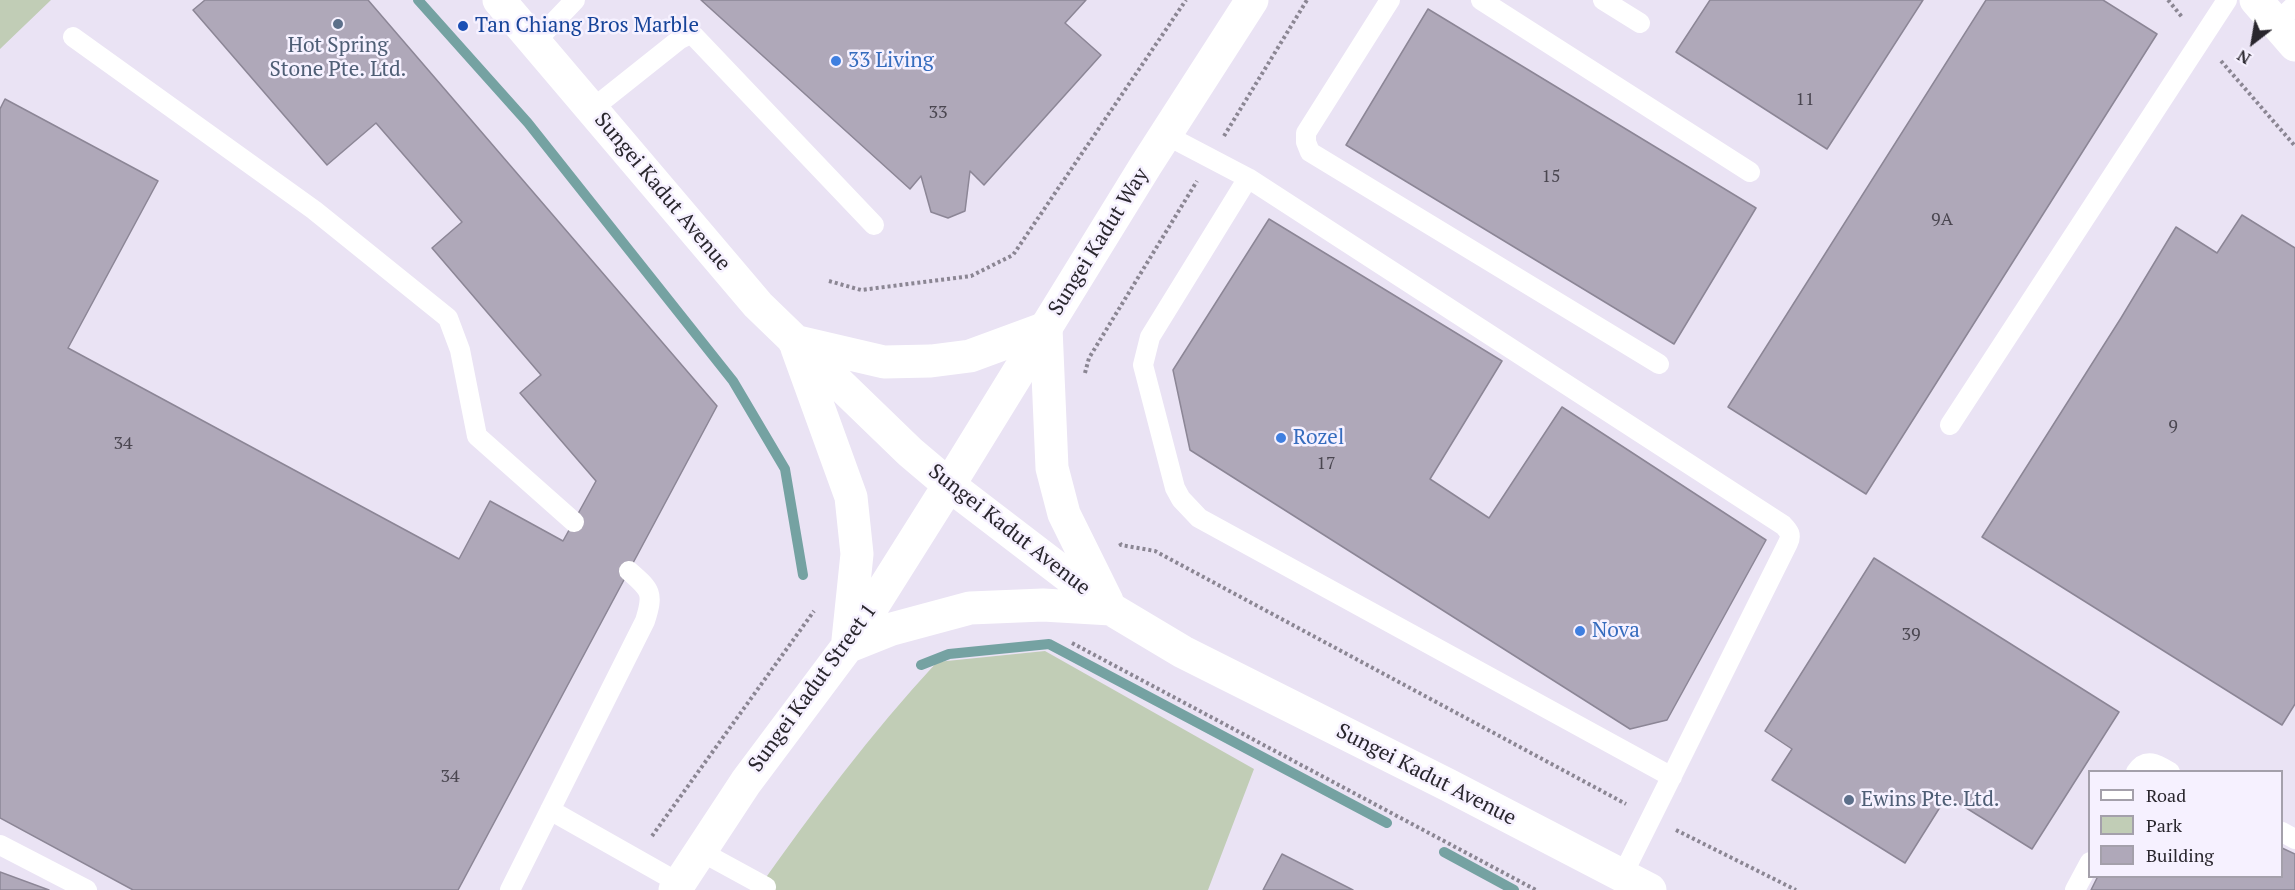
<!DOCTYPE html>
<style>
body{margin:0}
#map{position:relative;width:2295px;height:890px;overflow:hidden;background:#eae3f4;font-family:"PT Serif",serif}
canvas{display:block}
.legend{position:absolute;left:2088px;top:770px;width:195px;height:108px;box-sizing:border-box;background:#f6f1ff;border:2px solid #a4a0ab;margin:0;padding:8px 10px;list-style:none;font-size:18px;color:#29262d}
.legend li{display:flex;align-items:center;gap:12px;height:30px}
.legend b{width:30px;border:2px solid #a4a0ab}
.north{position:absolute;left:2223px;top:12px;width:60px;height:60px;-webkit-text-stroke:4px #f6f1ff;paint-order:stroke;rotate:211deg;font-size:16px;font-weight:700;line-height:24px;text-align:center;color:#29262d}
.north::after{content:'';display:block;margin:auto;width:21px;height:27px;background:#29262d;clip-path:polygon(50% 0,100% 100%,50% 72%,0 100%)}
</style>
<div id="map">
<canvas width="2295" height="890"></canvas>
<ul class="legend">
<li><b style="height:8px;background:#fff"></b>Road</li>
<li><b style="height:16px;background:#c1cdb6"></b>Park</li>
<li><b style="height:16px;background:#afa8b9"></b>Building</li>
</ul>
<div class="north">N</div>
</div>
<script>
const ctx = document.querySelector('canvas').getContext('2d');
ctx.lineJoin = 'round';
function fillPath(path, color) {
  ctx.fillStyle = color;
  ctx.fill(path, 'evenodd');
}
function strokePath(path, color, width, dash) {
  ctx.strokeStyle = color;
  ctx.lineWidth = width;
  ctx.lineCap = dash ? 'butt' : 'round';
  ctx.setLineDash(dash || []);
  ctx.stroke(path);
}
function label(font, color, halo, rows, align = 'center') {
  ctx.font = font + ' "PT Serif",serif';
  ctx.lineWidth = 5;
  ctx.setLineDash([]);
  ctx.textBaseline = 'middle';
  ctx.strokeStyle = halo;
  ctx.fillStyle = color;
  for (const [text, x, y, turn = 0] of rows) {
    ctx.save();
    ctx.translate(x, y);
    ctx.rotate((+turn || 0) * Math.PI / 180);
    ctx.textAlign = isNaN(turn) ? turn : align;
    if (halo) ctx.strokeText(text, 0, 0);
    ctx.fillText(text, 0, 0);
    ctx.restore();
  }
}
const green = new Path2D(`
 M 0,0 L 51,0 L 0,49 Z
 M 1045,651 L 1254,769 L 1208,890 L 757,890 C 813,811 871,733 937,662 Z`);
const stream = new Path2D(`
 M 418,0 L 528,123 L 733,381 L 785,469 L 803,575
 M 921,665 L 949,654 L 1049,644 L 1387,823
 M 1444,852 L 1514,890`);
const building = new Path2D(`
 M 205,0 L 368,0 L 717,406 L 458,890 L 133,890 L 0,818 L 0,109 L 5,99 L 158,181 L 68,348 L 459,559 L 490,501 L 563,541 L 596,481 L 520,393 L 541,375 L 432,248 L 462,222 L 376,123 L 327,165 L 193,10 Z
 M 701,0 L 1086,0 L 1065,23 L 1101,55 L 984,185 L 970,171 L 965,211 L 948,218 L 931,212 L 921,176 L 910,189 Z
 M 1710,0 L 1923,0 L 1827,149 L 1676,52 Z
 M 1986,0 L 2103,0 L 2157,34 L 1866,494 L 1728,407 Z
 M 1428,9 L 1756,208 L 1674,344 L 1346,145 Z
 M 2242,215 L 2295,248 L 2295,704 L 2282,725 L 1982,537 L 2121,318 L 2176,227 L 2217,253 Z
 M 1269,219 L 1502,361 L 1430,479 L 1489,518 L 1562,407 L 1766,540 L 1667,720 L 1630,729 L 1190,450 L 1173,370 Z
 M 1874,558 L 2119,712 L 2032,849 L 1947,796 L 1905,863 L 1772,780 L 1792,749 L 1765,731 Z
 M 2282,848 L 2295,854 L 2295,890 L 2091,890 L 2098,876 L 2282,876 Z
 M 1282,854 L 1353,890 L 1263,890 Z
 M 0,872 L 49,890 L 0,890 Z`);
const path = new Path2D(`
 M 2168,0 L 2182,17
 M 2221,61 L 2295,146
 M 1224,136 L 1307,0
 M 829,281 L 861,290 L 971,276 L 1013,255 L 1186,0
 M 1085,373 L 1089,358 L 1197,181
 M 1120,543 L 1121,545 L 1155,551 L 1626,804
 M 1072,643 L 1536,890
 M 1676,830 L 1796,890
 M 652,836 L 814,611`);
const lane = new Path2D(`
 M 1390,0 L 1306,133 L 1306,142 L 1310,152 L 1659,364
 M 1481,0 L 1750,172
 M 1603,0 L 1640,23
 M 2276,23 L 2295,5
 M 73,37 L 314,210 L 448,318 L 460,350 L 477,436 L 574,522
 M 535,42 L 575,0
 M 592,109 L 680,39 L 688,35 L 694,36 L 874,225
 M 1166,135 L 1248,178 L 1783,525 C 1789,531 1792,535 1788,543 L 1622,876
 M 1248,178 L 1150,337 L 1143,365 L 1175,488 L 1181,499 L 1199,518 L 1672,777
 M 1950,425 L 2227,0
 M 2136,772 C 2146,757 2157,764 2170,772
 M 550,810 L 679,883
 M 2282,832 L 2295,839
 M 0,845 L 87,890
 M 700,851 L 766,887
 M 510,890 L 645,621 C 654,593 651,590 629,571
 M 2075,890 L 2090,862`);
const street = new Path2D(`
 M 2256,0 L 2295,45
 M 949,485 L 1146,165 L 1252,0`);
const secondary = new Path2D(`
 M 499,0 L 758,305 L 910,452 L 949,485 L 1111,609 L 1183,652 L 1448,785 L 1650,890
 M 794,341 L 884,362 L 931,361 L 970,356 L 1046,328 L 1052,468 L 1064,514 L 1107,601
 M 797,348 L 851,497 L 857,554 L 848,640
 M 847,647 L 892,629 L 970,608 L 1043,605 L 1111,609
 M 675,890 L 746,782 L 847,647 L 949,485`);
const markers = [
 [338,24,6,"#5c6f8a"],
 [463,26,6,"#1a4fb4"],
 [836,61,6,"#3f7fe0"],
 [1281,438,6,"#3f7fe0"],
 [1580,631,6,"#3f7fe0"],
 [1849,800,6,"#5c6f8a"]
];
const numberNames = [
 ["11",1805,100],
 ["33",938,113],
 ["15",1551,177],
 ["9A",1942,220],
 ["9",2173,427],
 ["34",123,444],
 ["17",1326,464],
 ["39",1911,635],
 ["34",450,777]
];
const transitNames = [
 ["Tan Chiang Bros Marble",475,26]
];
const serviceNames = [
 ["Hot Spring",338,46],
 ["Stone Pte. Ltd.",338,70],
 ["Ewins Pte. Ltd.",1861,800,"left"]
];
const shopNames = [
 ["33 Living",848,61],
 ["Rozel",1293,438],
 ["Nova",1592,631]
];
const streetNames = [
 ["Sungei Kadut Avenue",662,192,50],
 ["Sungei Kadut Way",1099,242,-58],
 ["Sungei Kadut Avenue",1009,530,38],
 ["Sungei Kadut Street 1",813,688,-54],
 ["Sungei Kadut Avenue",1426,775,27]
];
fillPath(green, '#c1cdb6');
strokePath(stream, '#75a2a2', 10);
fillPath(building, '#afa8b9');
strokePath(building, '#8c8696', 1.5);
strokePath(path, '#8b8693', 4, [3, 3]);
strokePath(lane, '#fff', 20);
strokePath(street, '#fff', 33);
strokePath(secondary, '#fff', 33);
for (const [x, y, r, color] of markers) {
  const dot = new Path2D();
  dot.arc(x, y, r, 0, 2 * Math.PI);
  ctx.fillStyle = color;
  ctx.fill(dot);
  strokePath(dot, '#f6f1ff', 2);
}
label('18px', '#4a4650', null, numberNames);
label('21px', '#164399', '#f6f1ff', transitNames, 'left');
label('21px', '#4e5e75', '#f6f1ff', serviceNames);
label('21px', '#366cbe', '#f6f1ff', shopNames, 'left');
label('21px', '#29262d', '#f6f1ff', streetNames);
</script>
